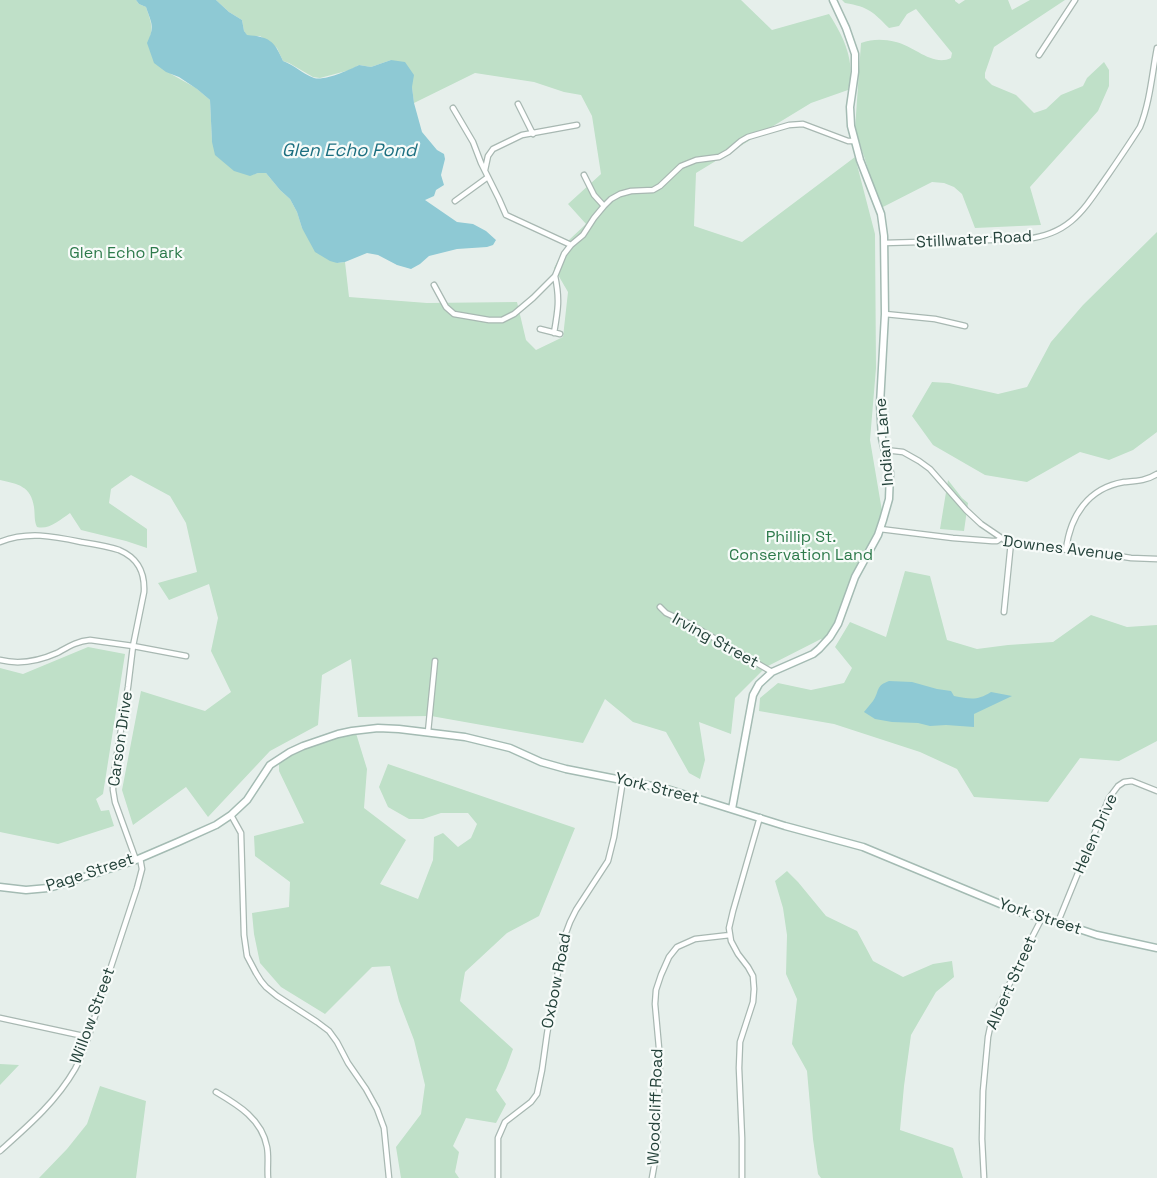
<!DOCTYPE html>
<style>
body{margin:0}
canvas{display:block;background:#e6efeb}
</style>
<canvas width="1157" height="1178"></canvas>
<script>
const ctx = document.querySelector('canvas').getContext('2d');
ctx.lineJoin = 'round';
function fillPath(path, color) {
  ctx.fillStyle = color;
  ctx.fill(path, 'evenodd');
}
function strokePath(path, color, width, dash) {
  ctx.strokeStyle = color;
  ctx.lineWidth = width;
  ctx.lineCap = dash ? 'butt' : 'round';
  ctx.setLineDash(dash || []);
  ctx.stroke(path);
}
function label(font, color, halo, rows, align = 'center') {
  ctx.font = font + ' "Space Grotesk",sans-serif';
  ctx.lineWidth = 4.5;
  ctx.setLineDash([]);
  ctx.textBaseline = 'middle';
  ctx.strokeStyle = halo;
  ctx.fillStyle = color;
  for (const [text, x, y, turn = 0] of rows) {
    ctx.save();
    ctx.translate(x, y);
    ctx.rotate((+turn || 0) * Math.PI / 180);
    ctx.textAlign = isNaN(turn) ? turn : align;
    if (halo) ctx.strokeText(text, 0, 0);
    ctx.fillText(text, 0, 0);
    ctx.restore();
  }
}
const green = new Path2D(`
 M 0,0 L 136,0 L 139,4 L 146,7 C 149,17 154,26 150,37 L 171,74 L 196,88 L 210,100 L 212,142 L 251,175 L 258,173 L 266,173 L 280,190 L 290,199 L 297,212 L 302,228 L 337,263 L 345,262 L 349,297 L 427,303 L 517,302 L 526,340 L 536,350 L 563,337 L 568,292 L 554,268 L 569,240 L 586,224 L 568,204 L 601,174 L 592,116 L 581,95 L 564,92 L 534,82 L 475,73 L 414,103 L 412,87 L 391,60 L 371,67 L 359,65 L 350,70 L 320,78 L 313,77 L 289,63 L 283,61 L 277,48 L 260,36 L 247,36 L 244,31 L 242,20 L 229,12 L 216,0 L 741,0 L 772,30 L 829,14 C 844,37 856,62 848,90 L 811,103 L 696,173 L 694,226 L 742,242 L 855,157 L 875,234 L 876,368 L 870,440 L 882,511 L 887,513 L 864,560 L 845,612 L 824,641 L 821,639 L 766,667 L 735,698 L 731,734 L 699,722 L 705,760 L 700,779 L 689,773 L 666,732 L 633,722 L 605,699 L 583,743 L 431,716 L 358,717 L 351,659 L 322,675 L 318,725 L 270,751 L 208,817 L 186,787 L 133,825 L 122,790 L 141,691 L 205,711 L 231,692 L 211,651 L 218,618 L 209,584 L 169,600 L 158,583 L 197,572 L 186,523 L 170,496 L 131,475 L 111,489 L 109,503 L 147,529 L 147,548 L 126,541 L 81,530 L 70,513 C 60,520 49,530 37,527 C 34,521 35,514 34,507 C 31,486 18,484 0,480 Z
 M 842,0 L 955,0 L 955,1 L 959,4 L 965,0 L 1008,0 L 1012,10 L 1030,0 L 1065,0 L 994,47 L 985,73 L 985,78 L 992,85 L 1016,95 L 1034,113 L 1046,109 L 1061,95 L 1083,86 L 1087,78 L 1104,62 L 1109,70 L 1109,86 L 1098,111 L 1030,187 L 1041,225 L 975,228 L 962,194 L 954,187 L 944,183 L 932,182 L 881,208 L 855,129 L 861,43 C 873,39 883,39 896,42 C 914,46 933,67 951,58 L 952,53 L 916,9 L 907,14 L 899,26 L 889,28 C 873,12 869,7 845,3 Z
 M 1157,232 L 1157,432 L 1133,450 L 1109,460 L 1080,452 L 1027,482 L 985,475 L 933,445 L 912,416 L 932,382 L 949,383 L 998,394 L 1027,387 L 1051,342 L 1083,305 Z
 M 948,480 L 962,498 L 968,503 L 964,531 L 940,529 Z
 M 905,571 L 930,576 L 947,640 L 977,649 L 1008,645 L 1053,642 L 1091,615 L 1127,627 L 1157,625 L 1157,741 L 1119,761 L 1080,758 L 1048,802 L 974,797 L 957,769 L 920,752 L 834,724 L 759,711 L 760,698 L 778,683 L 811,690 L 844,683 L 852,668 L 835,647 L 850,622 L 886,637 Z
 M 88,647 L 125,654 L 103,794 L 96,799 L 101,811 L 109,810 L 114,826 L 58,844 L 0,832 L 0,668 L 23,674 Z
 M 355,730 L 367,769 L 364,808 L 406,840 L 380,884 L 418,899 L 433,860 L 434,837 L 443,833 L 458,847 L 471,838 L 477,824 L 468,813 L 441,813 L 423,819 L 409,819 L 388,807 L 379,787 L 388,764 L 575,828 L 539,916 L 507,933 L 465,972 L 460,1001 L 513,1049 L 506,1068 L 496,1090 L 506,1104 L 496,1123 L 466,1118 L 453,1146 L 459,1152 L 455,1172 L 459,1178 L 401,1178 L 396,1147 L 421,1114 L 425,1085 L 414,1040 L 399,1001 L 390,966 L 372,967 L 325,1014 L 281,987 L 260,963 L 254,934 L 252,913 L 289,907 L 290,882 L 255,856 L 254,836 L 304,823 L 279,771 L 279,759 L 290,752 Z
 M 787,871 L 798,882 L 826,916 L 857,931 L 873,961 L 903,977 L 933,964 L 952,961 L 954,977 L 936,992 L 911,1035 L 904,1086 L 900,1130 L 953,1148 L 963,1178 L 821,1178 L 818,1174 L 813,1139 L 807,1071 L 792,1044 L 797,999 L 786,974 L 787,935 L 783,908 L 775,881 Z
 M 0,1064 L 19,1065 L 0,1085 Z
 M 100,1086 L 146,1101 L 136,1178 L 39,1178 L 67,1149 L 87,1124 Z`);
const water = new Path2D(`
 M 136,0 L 216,0 L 229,12 L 242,20 L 244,31 L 247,35 C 269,37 274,40 283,61 C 294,65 303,74 314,78 C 325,81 349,70 359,65 L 371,67 L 391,60 L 405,62 L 414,75 L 412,87 L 414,103 L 422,132 L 437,150 L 444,154 L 445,159 L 441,175 L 444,185 L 436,190 L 434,196 L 425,200 L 457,222 L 473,224 L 486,231 L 496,240 L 493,245 L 487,247 L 457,249 L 429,256 L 420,264 L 411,269 L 397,265 L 378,255 L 367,253 L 345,262 L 337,263 L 330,261 L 315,252 L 302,228 L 297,212 L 290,199 L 280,190 L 266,173 L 258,173 L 250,176 L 234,171 L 215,155 L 212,142 L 210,100 L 197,89 L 179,77 L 166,72 L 154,63 L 147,43 C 155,26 152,25 146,7 L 139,4 Z
 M 889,681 L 912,682 L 937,689 L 951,691 L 954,696 C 970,699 977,701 991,692 L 1012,696 L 974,714 L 974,727 L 946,725 L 930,726 L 918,723 L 892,722 L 875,719 L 864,712 C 867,708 870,705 873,701 C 880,691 875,686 889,681 Z`);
const street = new Path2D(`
 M 1039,55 L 1075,0
 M 518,104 L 533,134
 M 453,108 L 473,142 L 481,163 L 499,199 L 506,215 L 571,245
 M 485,170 L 488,156 L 493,149 L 522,135 L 577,125
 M 584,175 L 594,195 L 604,206
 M 455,201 L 488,177
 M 884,243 L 1026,239 C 1071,234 1084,209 1108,175 C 1119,159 1130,143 1140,127 C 1150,102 1152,74 1157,48
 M 434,285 L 446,307 L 454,314 L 489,320 L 502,320 L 514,314 L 533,298 L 555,276 L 564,254 L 571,245 L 583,235 L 594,218 L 604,206 L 611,199 L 620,194 L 631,191 L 653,190 L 660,186 L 681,166 L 696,160 L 719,157 L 728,152 L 741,141 L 748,137 L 789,125 L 803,124 L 848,141 L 854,141
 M 885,314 L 935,319 L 965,326
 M 540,329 L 560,334
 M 554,333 C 558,310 560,299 555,276
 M 885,450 L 903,452 L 919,461 L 930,469 L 966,510 L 981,524 L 1006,541 L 1050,548 L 1105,554 L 1131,558 L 1157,559
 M 880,529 L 953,538 L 992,541 L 997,541 L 1001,538
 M 0,542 C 27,531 53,536 81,542 C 94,544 107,546 119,550 C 138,558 145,572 144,592 L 133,646 L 128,687 L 113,778 L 113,790 L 115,802 L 136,860
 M 1066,550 C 1070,516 1088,488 1124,482 C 1136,481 1146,481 1157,474
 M 660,607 L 666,613 L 690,624 L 772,672
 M 1004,612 L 1011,542
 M 0,660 C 20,665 39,661 57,653 C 68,647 77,641 90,640 L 133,646 L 186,656
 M 428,732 L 435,661
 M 231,815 L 241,833 L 244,935 L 247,956 L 256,973 L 261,981 L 266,987 L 277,996 L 317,1022 L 329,1031 L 337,1042 L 348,1063 L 366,1089 L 377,1109 L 384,1128 L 389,1178
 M 1058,922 L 1078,873 L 1109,798 L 1118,786 L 1124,782 L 1132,781 L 1157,791
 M 0,1018 L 88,1037
 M 216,1092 C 238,1105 262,1119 267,1147 C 269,1157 267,1168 268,1178
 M 0,1151 C 28,1126 56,1102 75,1069 C 87,1047 93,1021 101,997 C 113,961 125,924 137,888 L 142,869 L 140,858
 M 498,1178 L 498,1138 L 505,1122 L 531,1102 L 537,1094 L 542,1070 L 547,1034 L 564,938 L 570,922 L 576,910 L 608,861 L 614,837 L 623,780
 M 652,1178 L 657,1150 L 660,1059 L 655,1004 L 656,990 L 661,975 L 669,957 L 677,947 L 695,939 L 730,935
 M 742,1178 L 742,1138 L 739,1068 L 740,1042 L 753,1002 L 754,989 L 753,976 L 748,967 L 738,954 L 731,941 L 729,928 L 733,911 L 760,817
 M 984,1178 L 982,1139 L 983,1091 L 988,1037 L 991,1023 L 1027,947 L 1042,918`);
const secondary = new Path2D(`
 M 732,809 L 753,695 L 759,684 L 772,672 L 813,654 L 819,649 L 830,637 L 838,624 L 855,577 L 878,535 L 883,520 L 889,499 L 890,473 L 882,438 L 880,404 L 885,314 L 884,236 L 881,214 L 860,160 L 851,126 L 850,107 L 855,72 L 855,54 L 846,28 L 833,0
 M 0,887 L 26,890 L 48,888 L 63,884 L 136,860 L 178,842 L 216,825 L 231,815 L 247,800 L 270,765 L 290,752 L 303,746 L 338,734 L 352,731 L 378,728 L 399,729 L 465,737 L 510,748 L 541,762 L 566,769 L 667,789 L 785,826 L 863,847 L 1022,913 L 1058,922 L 1097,935 L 1157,948`);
const streetNames = [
 ["Stillwater Road",974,240,-3],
 ["Indian Lane",885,442,-95],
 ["Downes Avenue",1063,549,7],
 ["Irving Street",715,641,29],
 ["Carson Drive",121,739,-82],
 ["York Street",657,789,14],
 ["Helen Drive",1096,834,-66],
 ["Page Street",90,873,-18],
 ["York Street",1040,917,18],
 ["Oxbow Road",557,981,-79],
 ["Albert Street",1012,983,-66],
 ["Willow Street",93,1016,-70],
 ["Woodcliff Road",656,1107,-88]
];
const parkNames = [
 ["Glen Echo Park",126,254],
 ["Phillip St.",801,538],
 ["Conservation Land",801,556]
];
const waterNames = [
 ["Glen Echo Pond",349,151]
];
fillPath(green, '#bfe0c8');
fillPath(water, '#8ec9d4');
strokePath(street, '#a8b8b2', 7);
strokePath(secondary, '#a4bbb3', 9);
strokePath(street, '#fff', 4.5);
strokePath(secondary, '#fff', 6);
label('16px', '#24423a', '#f7fbf9', streetNames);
label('16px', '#2d7a4b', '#f7fbf9', parkNames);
label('italic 18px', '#1c6f80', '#f7fbf9', waterNames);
</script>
